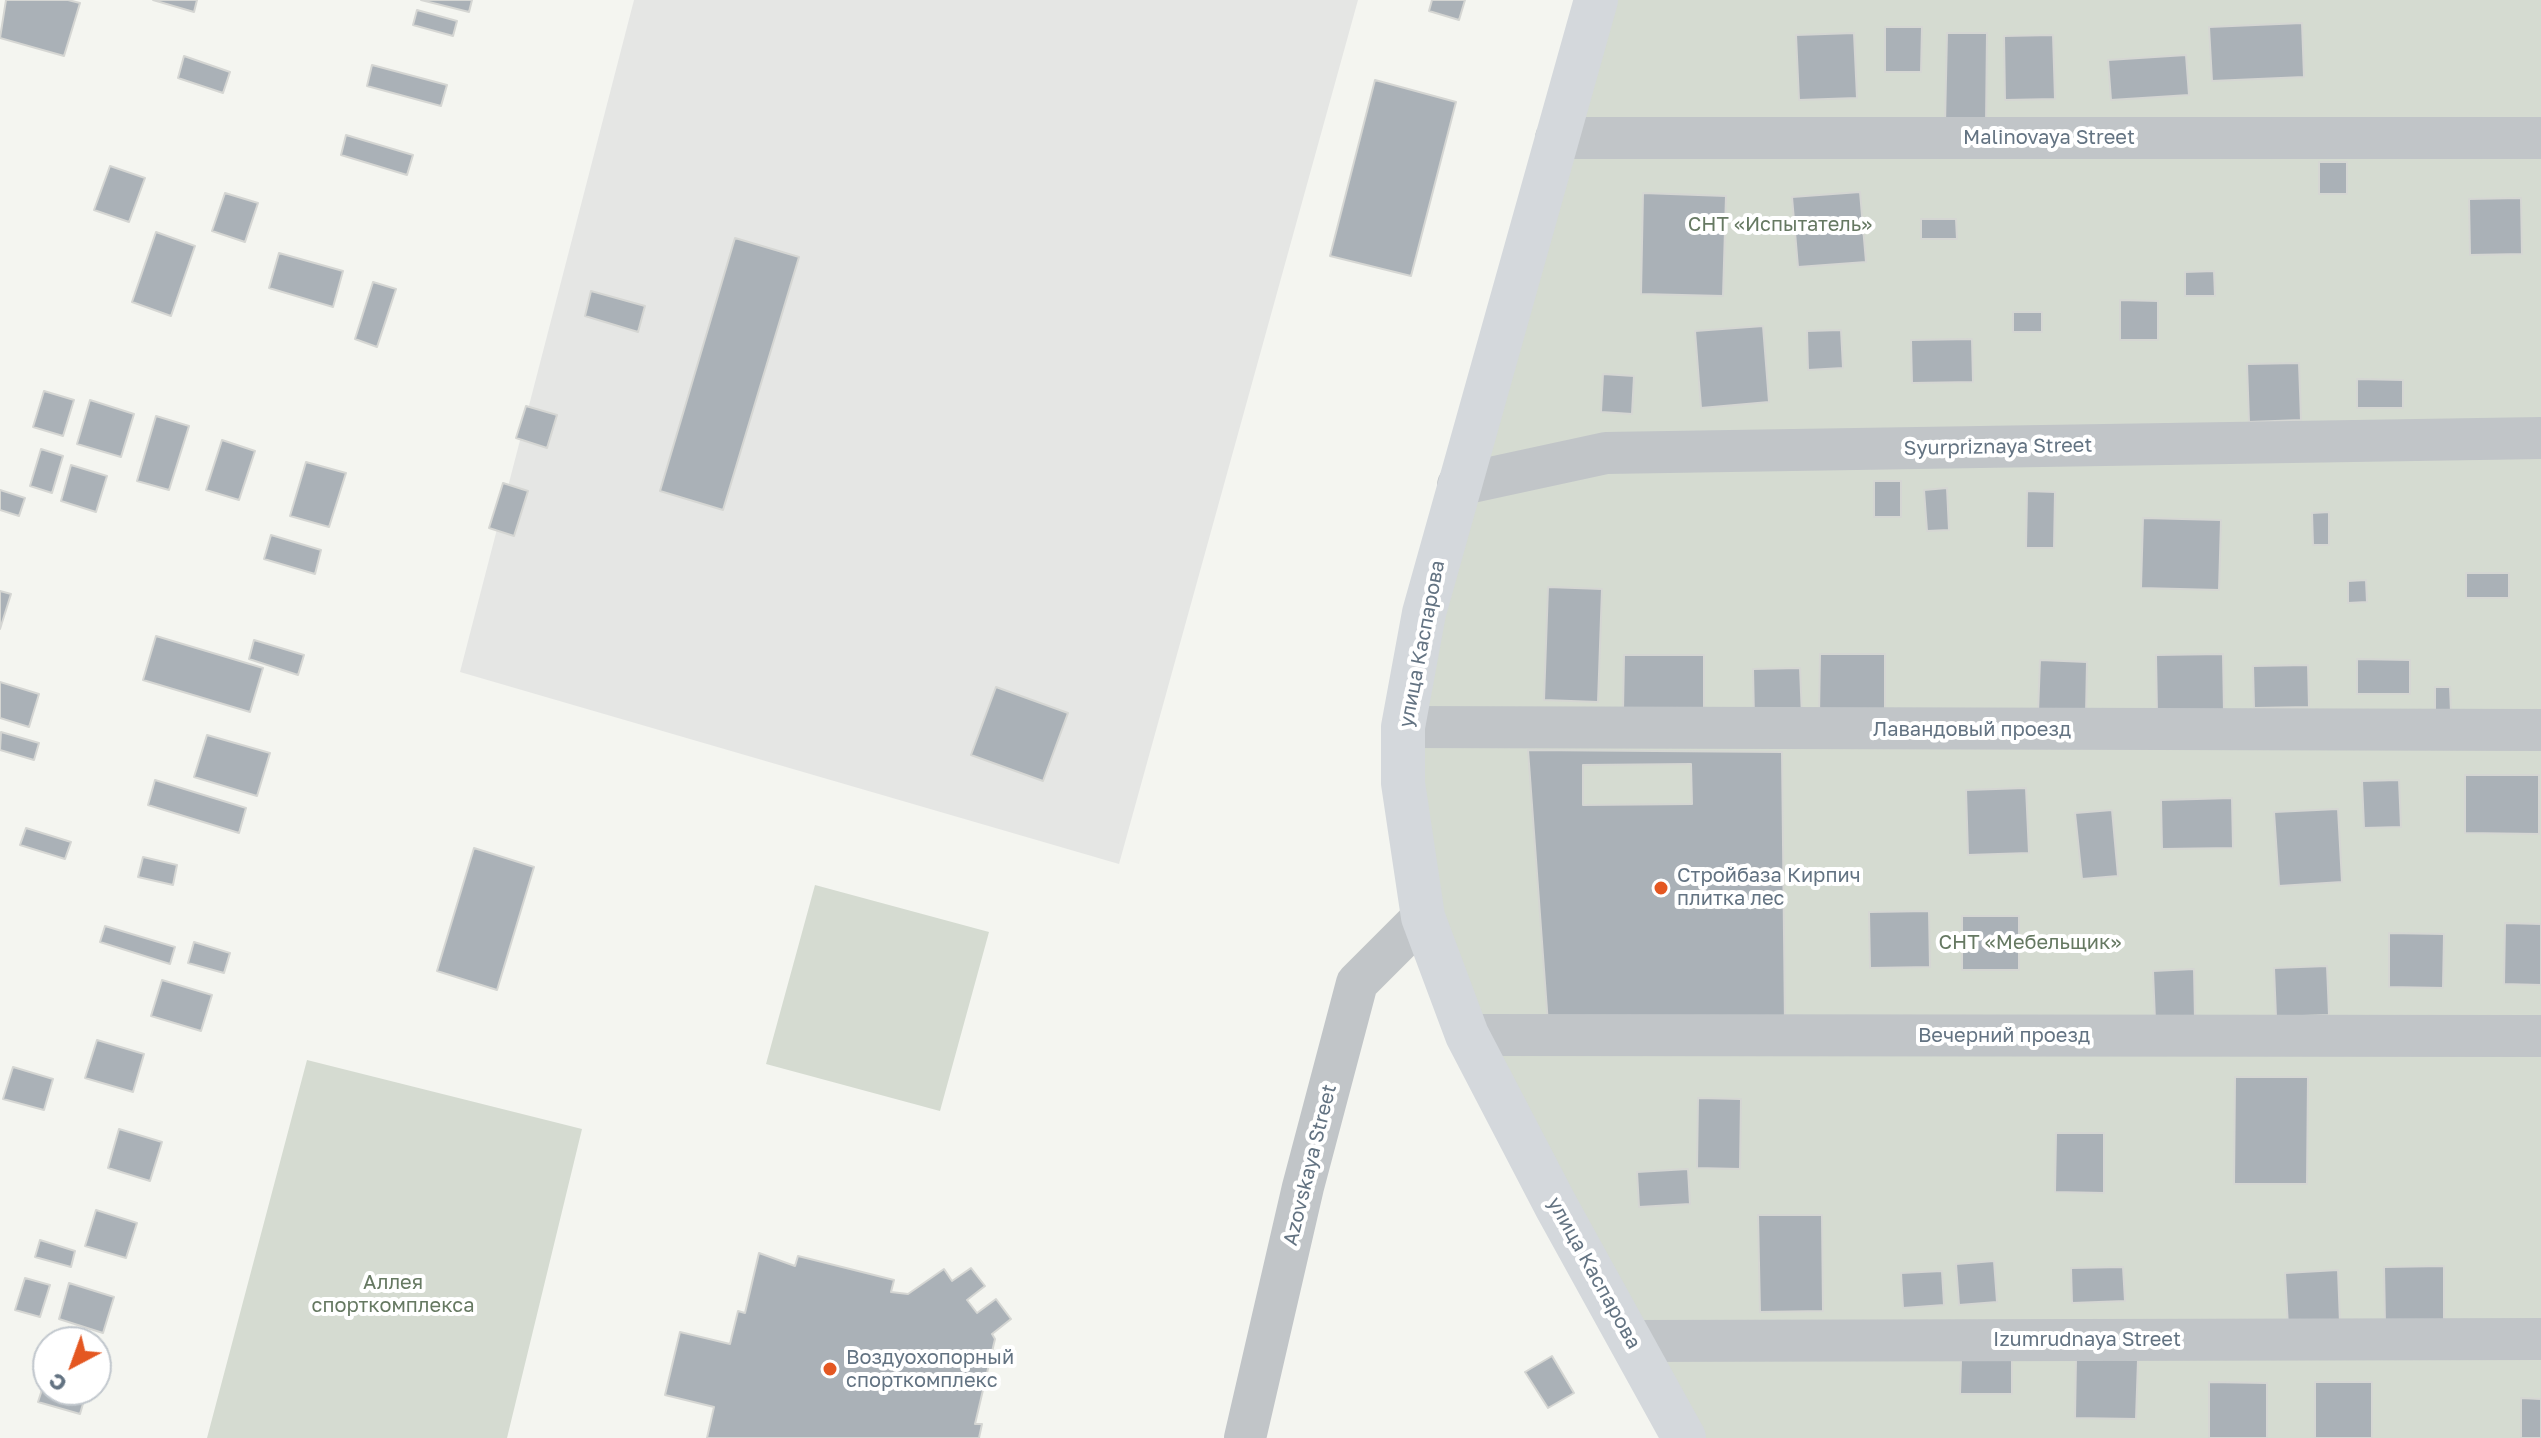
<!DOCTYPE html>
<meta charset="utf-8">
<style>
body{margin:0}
#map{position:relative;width:2541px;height:1438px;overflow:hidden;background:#f4f5f0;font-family:"Golos Text",sans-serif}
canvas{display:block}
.north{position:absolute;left:32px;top:1326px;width:80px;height:80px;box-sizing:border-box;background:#fff;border:2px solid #c1c7cd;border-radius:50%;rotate:221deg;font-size:22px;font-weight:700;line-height:32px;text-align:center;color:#637382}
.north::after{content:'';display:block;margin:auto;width:28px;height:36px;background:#e45721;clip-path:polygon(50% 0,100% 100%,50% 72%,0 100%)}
</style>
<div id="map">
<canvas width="2541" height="1438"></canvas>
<div class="north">С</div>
</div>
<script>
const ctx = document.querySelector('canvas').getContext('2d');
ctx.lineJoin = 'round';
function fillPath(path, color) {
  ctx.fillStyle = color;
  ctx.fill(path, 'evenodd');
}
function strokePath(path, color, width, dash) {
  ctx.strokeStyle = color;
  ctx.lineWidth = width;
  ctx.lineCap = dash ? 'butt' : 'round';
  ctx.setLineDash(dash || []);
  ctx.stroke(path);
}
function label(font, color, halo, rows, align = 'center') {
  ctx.font = font + ' "Golos Text",sans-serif';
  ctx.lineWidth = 8;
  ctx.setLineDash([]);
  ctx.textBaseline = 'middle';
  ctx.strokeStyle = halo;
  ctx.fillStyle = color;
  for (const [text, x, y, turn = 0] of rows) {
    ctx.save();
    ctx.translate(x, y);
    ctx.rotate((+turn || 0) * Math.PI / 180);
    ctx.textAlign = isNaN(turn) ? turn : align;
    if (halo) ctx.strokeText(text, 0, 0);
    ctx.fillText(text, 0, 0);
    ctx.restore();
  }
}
const built = new Path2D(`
 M 634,0 L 1358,0 L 1119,864 L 460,672 Z`);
const green = new Path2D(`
 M 1596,0 L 2541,0 L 2541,1438 L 1684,1438 L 1467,1035 L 1403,783 Z
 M 815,885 L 989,932 L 940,1111 L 766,1064 Z
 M 307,1060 L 582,1129 L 507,1438 L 207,1438 Z`);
const building = new Path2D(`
 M 6,0 L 68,0 L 80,3 L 64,56 L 0,38 Z
 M 153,0 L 197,0 L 194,12 Z
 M 421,0 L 472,0 L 469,12 Z
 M 1432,0 L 1465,0 L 1459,20 L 1429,11 Z
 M 417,10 L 457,21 L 453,36 L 413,25 Z
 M 2302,23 L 2304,77 L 2212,81 L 2209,27 Z
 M 1885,27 L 1922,27 L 1921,72 L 1885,72 Z
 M 1854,33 L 1857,98 L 1799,100 L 1796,35 Z
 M 1947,33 L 1987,33 L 1986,124 L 1945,124 Z
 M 2053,35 L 2055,99 L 2005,100 L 2004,36 Z
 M 2186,55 L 2189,95 L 2111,100 L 2108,60 Z
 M 184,56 L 230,72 L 223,93 L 178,78 Z
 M 372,65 L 447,85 L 441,106 L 367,86 Z
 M 1375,80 L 1456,102 L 1411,276 L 1330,256 Z
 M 346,135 L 413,155 L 407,175 L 341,155 Z
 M 2319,162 L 2347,162 L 2347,194 L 2319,194 Z
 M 110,166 L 145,178 L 129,222 L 94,210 Z
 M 1860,192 L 1866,262 L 1798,267 L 1792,197 Z
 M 225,193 L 258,203 L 245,242 L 212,231 Z
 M 1643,193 L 1726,196 L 1723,296 L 1641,294 Z
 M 2521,198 L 2522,254 L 2470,255 L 2469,199 Z
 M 1921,219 L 1956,219 L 1957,239 L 1921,239 Z
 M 156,232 L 195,246 L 171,316 L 132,302 Z
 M 735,238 L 799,257 L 723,510 L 660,491 Z
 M 279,253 L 343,271 L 333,307 L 269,288 Z
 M 2214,271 L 2215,296 L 2185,296 L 2185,272 Z
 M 373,282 L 396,289 L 377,347 L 355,339 Z
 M 591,291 L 645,306 L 638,332 L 585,316 Z
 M 2120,300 L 2158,301 L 2158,340 L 2120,340 Z
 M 2013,312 L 2042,312 L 2042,332 L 2013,332 Z
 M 1763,326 L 1769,402 L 1701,408 L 1695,331 Z
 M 1841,330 L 1843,368 L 1808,370 L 1807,331 Z
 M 1972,339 L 1973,382 L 1912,383 L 1911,340 Z
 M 2299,363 L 2301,420 L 2249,422 L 2247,364 Z
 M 1603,374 L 1634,376 L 1632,414 L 1601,412 Z
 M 2357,379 L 2403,380 L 2403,408 L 2357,408 Z
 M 44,391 L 74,400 L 63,436 L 33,427 Z
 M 90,400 L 134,414 L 121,457 L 77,444 Z
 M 526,406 L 557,415 L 547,448 L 516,438 Z
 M 156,416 L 189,426 L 169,490 L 137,481 Z
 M 222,440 L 255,451 L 239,500 L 206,490 Z
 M 41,449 L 63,456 L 52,493 L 30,486 Z
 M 306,462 L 346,473 L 329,527 L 290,516 Z
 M 71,465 L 107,476 L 96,512 L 61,501 Z
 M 1874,481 L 1901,481 L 1901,517 L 1874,517 Z
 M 503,483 L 528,491 L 514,536 L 489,528 Z
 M 1947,488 L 1949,530 L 1927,531 L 1924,490 Z
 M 0,490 L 25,498 L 19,516 L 0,510 Z
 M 2027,491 L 2055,492 L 2054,548 L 2026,548 Z
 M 2329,512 L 2329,545 L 2313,545 L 2312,513 Z
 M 2143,518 L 2221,520 L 2219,590 L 2141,588 Z
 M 271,535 L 321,550 L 315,574 L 264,559 Z
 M 2466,573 L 2509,573 L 2509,598 L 2466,598 Z
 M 2366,580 L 2367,602 L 2348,603 L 2348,581 Z
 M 1548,587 L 1602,589 L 1598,702 L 1544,700 Z
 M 0,591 L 11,594 L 0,629 Z
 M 156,636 L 263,668 L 250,712 L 143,680 Z
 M 254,640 L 304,655 L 298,675 L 249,659 Z
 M 1820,654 L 1885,654 L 1885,717 L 1819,716 Z
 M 2223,654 L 2224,713 L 2157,714 L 2156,655 Z
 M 1624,655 L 1704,655 L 1704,712 L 1623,711 Z
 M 2357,659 L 2410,660 L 2410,694 L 2357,694 Z
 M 2040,660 L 2087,662 L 2086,715 L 2038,713 Z
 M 2308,665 L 2309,707 L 2254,708 L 2253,666 Z
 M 1800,668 L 1802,717 L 1754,718 L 1753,669 Z
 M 0,682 L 39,694 L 29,727 L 0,718 Z
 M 996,687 L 1068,713 L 1043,781 L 971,755 Z
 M 2435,687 L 2450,687 L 2451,713 L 2435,713 Z
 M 1,732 L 39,743 L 34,760 L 0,750 Z
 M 207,735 L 270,753 L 257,796 L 194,777 Z
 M 1528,750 L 1782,752 L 1785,1025 L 1548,1024 Z
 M 1691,764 L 1692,804 L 1583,805 L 1583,765 Z
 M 2465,775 L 2539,775 L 2539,834 L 2465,833 Z
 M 155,780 L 246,808 L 239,833 L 148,805 Z
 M 2399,780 L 2401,827 L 2364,828 L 2362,781 Z
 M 2026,788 L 2029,853 L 1968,855 L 1966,790 Z
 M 2232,798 L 2233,848 L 2162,849 L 2161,800 Z
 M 2338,809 L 2342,882 L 2279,886 L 2274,812 Z
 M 2112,810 L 2118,876 L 2082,879 L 2075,813 Z
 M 26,828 L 71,842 L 65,859 L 20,845 Z
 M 474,848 L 534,867 L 497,990 L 437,971 Z
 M 143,857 L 177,865 L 173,885 L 138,877 Z
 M 1929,911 L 1930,967 L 1870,968 L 1869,912 Z
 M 1962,916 L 2019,916 L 2019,970 L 1962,970 Z
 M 2505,923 L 2541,924 L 2541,985 L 2504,984 Z
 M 105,926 L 175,947 L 170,964 L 100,942 Z
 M 2389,933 L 2444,934 L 2443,988 L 2389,987 Z
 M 194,942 L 230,953 L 224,973 L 188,963 Z
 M 2327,966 L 2329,1015 L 2276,1017 L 2274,968 Z
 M 2194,969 L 2195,1019 L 2155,1020 L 2153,971 Z
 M 162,980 L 212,995 L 201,1031 L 151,1016 Z
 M 97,1040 L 144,1054 L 133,1092 L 85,1078 Z
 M 13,1067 L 53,1079 L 44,1110 L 3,1099 Z
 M 2235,1077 L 2308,1077 L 2307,1184 L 2234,1184 Z
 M 1698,1098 L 1741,1099 L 1740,1169 L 1697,1168 Z
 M 119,1129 L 162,1142 L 150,1181 L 108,1168 Z
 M 2056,1133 L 2104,1133 L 2104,1193 L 2055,1192 Z
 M 1688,1169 L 1690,1204 L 1639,1207 L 1637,1172 Z
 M 96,1210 L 137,1223 L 126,1258 L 85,1246 Z
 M 1758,1215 L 1822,1215 L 1823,1311 L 1760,1312 Z
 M 40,1240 L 75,1251 L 71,1267 L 35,1257 Z
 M 759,1253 L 795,1266 L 798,1256 L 894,1280 L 891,1292 L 908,1294 L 944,1269 L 952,1281 L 971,1268 L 985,1286 L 967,1300 L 977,1313 L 996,1299 L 1011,1319 L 992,1334 L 995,1339 L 975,1424 L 982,1424 L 979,1438 L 707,1438 L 714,1407 L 665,1395 L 680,1332 L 730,1344 L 738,1311 L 745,1313 Z
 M 1994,1261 L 1997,1302 L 1959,1305 L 1956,1264 Z
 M 2444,1266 L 2444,1323 L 2385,1323 L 2384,1267 Z
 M 2123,1267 L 2125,1301 L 2072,1303 L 2071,1268 Z
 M 2338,1270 L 2340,1323 L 2288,1326 L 2285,1273 Z
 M 1942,1271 L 1944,1305 L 1903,1308 L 1901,1273 Z
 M 25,1278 L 50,1285 L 40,1317 L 15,1310 Z
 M 69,1283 L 114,1297 L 103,1333 L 59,1319 Z
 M 1552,1356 L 1574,1393 L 1548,1408 L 1525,1372 Z
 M 2076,1358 L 2138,1360 L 2136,1419 L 2075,1418 Z
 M 1961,1360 L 2012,1360 L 2012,1394 L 1960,1394 Z
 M 48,1371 L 48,1390 L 87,1390 L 80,1414 L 38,1402 Z
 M 2209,1382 L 2267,1383 L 2267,1438 L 2209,1438 Z
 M 2315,1382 L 2372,1382 L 2372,1438 L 2315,1438 Z
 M 2521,1398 L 2541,1399 L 2541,1438 L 2521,1438 Z`);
const minor = new Path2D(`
 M 1556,138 L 2541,138
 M 1458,485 L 1606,453 L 2541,438
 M 1403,727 L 2541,730
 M 1467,1035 L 2541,1036
 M 1632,1341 L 2541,1339
 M 1245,1438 L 1303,1187 L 1357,983 L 1423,917`);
const major = new Path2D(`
 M 1596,0 L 1424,613 L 1403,727 L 1403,783 L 1423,917 L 1467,1035 L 1556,1206 L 1684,1438`);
const markers = [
 [1661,888,8,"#e45721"],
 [830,1369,8,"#e45721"]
];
const streetNames = [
 ["Malinovaya Street",2049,138],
 ["Syurpriznaya Street",1998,447,-1],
 ["улица Каспарова",1422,644,-79],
 ["Лавандовый проезд",1972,730],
 ["Вечерний проезд",2004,1036],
 ["Azovskaya Street",1310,1165,-76],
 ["улица Каспарова",1594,1273,61],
 ["Izumrudnaya Street",2087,1340]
];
const parkNames = [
 ["СНТ «Испытатель»",1780,225],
 ["СНТ «Мебельщик»",2030,943],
 ["Аллея",393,1283],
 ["спорткомплекса",393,1306]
];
const poiNames = [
 ["Стройбаза Кирпич",1677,876],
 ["плитка лес",1677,899],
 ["Воздуохопорный",846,1358],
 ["спорткомплекс",846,1381]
];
fillPath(built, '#e5e6e4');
fillPath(green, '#d5dbd1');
fillPath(building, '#aab1b7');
strokePath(building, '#d5d6d3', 2);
strokePath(minor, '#c1c5c8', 42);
strokePath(major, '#d4d8dc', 44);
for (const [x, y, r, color] of markers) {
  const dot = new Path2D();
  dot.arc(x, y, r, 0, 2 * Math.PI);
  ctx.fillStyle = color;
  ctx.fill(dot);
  strokePath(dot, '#fff', 3);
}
label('20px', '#637382', '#fff', streetNames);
label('20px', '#667962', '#fff', parkNames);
label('20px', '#637382', '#fff', poiNames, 'left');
</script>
